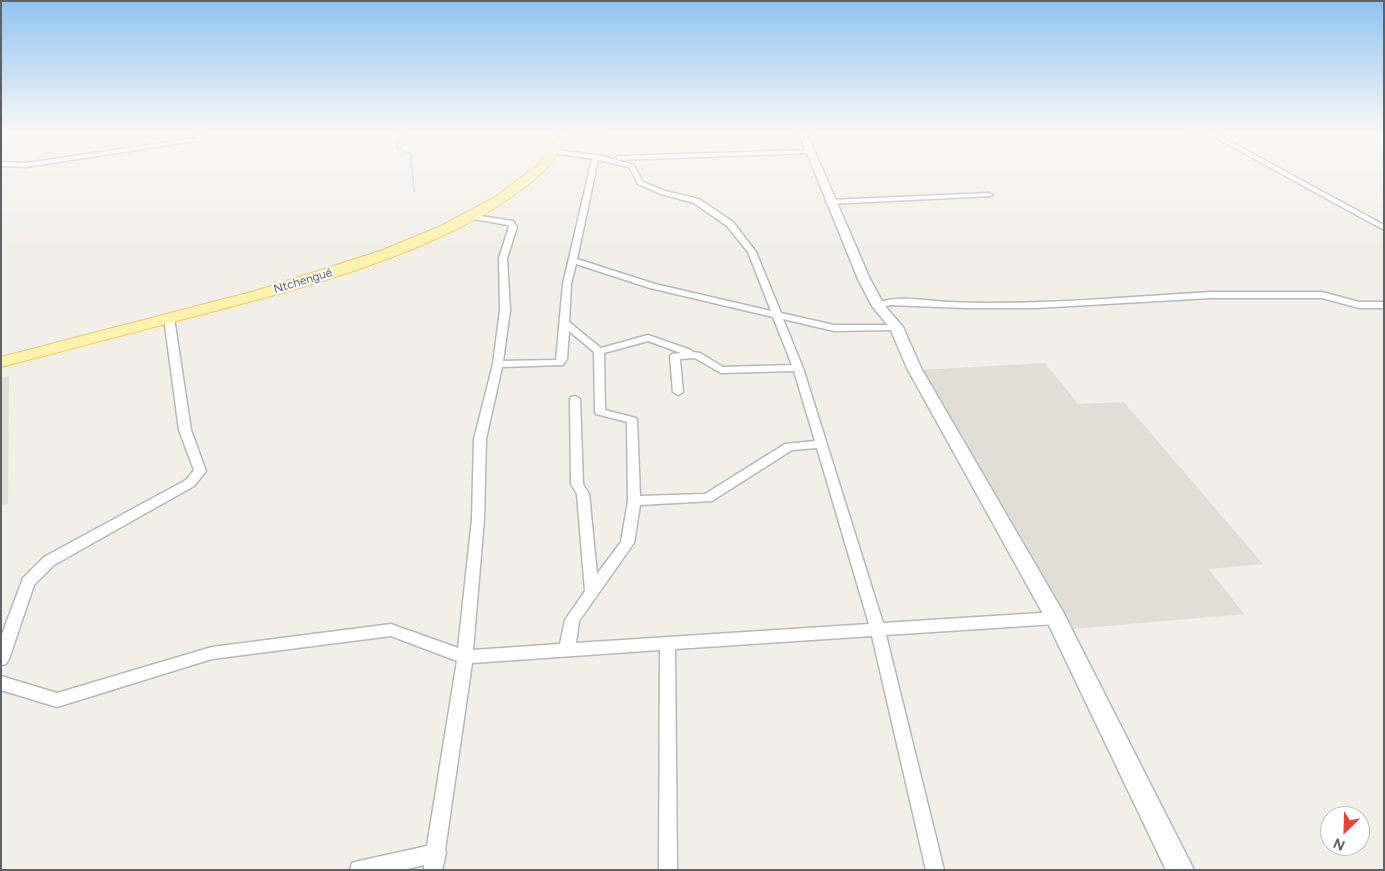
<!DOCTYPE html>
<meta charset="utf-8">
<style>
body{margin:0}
#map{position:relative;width:1385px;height:871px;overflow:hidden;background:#f1efe8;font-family:Figtree,sans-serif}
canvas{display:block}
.frame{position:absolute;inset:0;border:2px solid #5f6368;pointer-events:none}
.north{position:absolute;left:1320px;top:806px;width:50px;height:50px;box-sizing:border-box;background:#fff;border:1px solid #bfc1c3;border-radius:50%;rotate:204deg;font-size:14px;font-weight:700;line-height:20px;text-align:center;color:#5f6368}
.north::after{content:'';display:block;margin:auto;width:18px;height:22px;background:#ea4335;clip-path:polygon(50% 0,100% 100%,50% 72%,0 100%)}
</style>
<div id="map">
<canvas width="1385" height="871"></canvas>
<div class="frame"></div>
<div class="north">N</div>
</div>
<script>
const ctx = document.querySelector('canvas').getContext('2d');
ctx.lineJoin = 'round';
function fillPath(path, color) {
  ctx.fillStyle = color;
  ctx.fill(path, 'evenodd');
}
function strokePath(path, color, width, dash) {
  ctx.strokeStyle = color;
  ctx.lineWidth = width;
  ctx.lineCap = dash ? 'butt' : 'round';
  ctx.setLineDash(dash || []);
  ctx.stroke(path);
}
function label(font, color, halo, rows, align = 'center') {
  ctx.font = font + ' Figtree,sans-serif';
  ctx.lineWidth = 4;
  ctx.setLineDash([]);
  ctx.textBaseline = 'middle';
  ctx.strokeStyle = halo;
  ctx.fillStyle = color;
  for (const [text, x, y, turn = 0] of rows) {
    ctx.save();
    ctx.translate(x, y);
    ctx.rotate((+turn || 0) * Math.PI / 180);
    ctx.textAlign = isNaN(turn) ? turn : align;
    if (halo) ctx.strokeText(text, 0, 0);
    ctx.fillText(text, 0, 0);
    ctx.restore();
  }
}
const education = new Path2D(`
 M 1045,363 L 1078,404 L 1124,402 L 1263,564 L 1209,569 L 1244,614 L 1073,629 L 920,370 Z
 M 9,376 L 8,504 L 1,505 L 1,378 Z`);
const stream = new Path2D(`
 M 401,131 L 397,148 L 411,154 L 414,191`);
const street = new Path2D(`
 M 195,131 L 201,131 L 201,140 L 26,167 L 1,166 L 1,162 L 26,163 L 196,138 Z
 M 565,131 L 603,131 L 600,133 L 568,133 Z
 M 1189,131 L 1197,131 L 1210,135 L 1204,131 L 1211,131 L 1384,225 L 1384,230 L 1216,138 L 1211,139 Z
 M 556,150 L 602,156 L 634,165 L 643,182 L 665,191 L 699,199 L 733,222 L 756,252 L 781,313 L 834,325 L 899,325 L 899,329 L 896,330 L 834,331 L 783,319 L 803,368 L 883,623 L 1056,612 L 1061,614 L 1063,618 L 1061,622 L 1056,624 L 886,635 L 944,870 L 926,870 L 872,636 L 675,649 L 677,870 L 659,870 L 660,650 L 472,663 L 445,850 L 446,853 L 442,870 L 424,870 L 424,865 L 403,870 L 350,870 L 352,863 L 359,861 L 427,846 L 457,661 L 391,636 L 212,659 L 57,707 L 1,690 L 1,676 L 57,693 L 212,647 L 391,624 L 458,648 L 472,519 L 474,439 L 493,364 L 500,310 L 499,258 L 509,227 L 508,225 L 468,218 L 464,216 L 468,214 L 513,221 L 517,227 L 507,258 L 510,310 L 503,361 L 556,360 L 563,284 L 592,159 L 554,153 L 553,152 ZM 598,160 L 629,167 L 638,184 L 661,194 L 694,203 L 727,226 L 748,252 L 771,311 L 655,284 L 577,259 ZM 576,264 L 650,288 L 773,317 L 792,365 L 723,367 L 700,353 L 693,352 L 691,350 L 648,335 L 601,348 L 569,322 L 571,284 ZM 569,331 L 594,352 L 595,412 L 596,414 L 627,422 L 628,501 L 621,542 L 597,574 L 589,494 L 583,484 L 580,399 L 575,396 L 571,397 L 570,399 L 571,484 L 577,494 L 585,591 L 565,620 L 560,644 L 473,650 L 484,519 L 486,439 L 502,367 L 563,365 L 567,359 ZM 648,341 L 681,353 L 672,354 L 670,356 L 673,392 L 678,395 L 683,392 L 680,359 L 695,358 L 721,373 L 794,371 L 815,441 L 785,444 L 705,494 L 640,496 L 637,420 L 636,418 L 605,410 L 604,353 ZM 817,448 L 869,624 L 576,643 L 579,621 L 634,543 L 640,505 L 712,501 L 792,450 Z
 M 811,150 L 814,152 L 813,153 L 618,160 L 615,158 L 618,156 Z
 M 989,193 L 993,195 L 991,196 L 830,204 L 826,202 L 830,200 Z
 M 1211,292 L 1322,292 L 1359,302 L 1384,302 L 1384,308 L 1359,308 L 1322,298 L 1211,298 L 1036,308 L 964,308 L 890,305 L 878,309 L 874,306 C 888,293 929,301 948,302 C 1036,306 1124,297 1211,292 Z
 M 169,315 L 174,318 L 191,430 L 206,471 L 194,486 L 54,565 L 34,585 L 9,659 L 6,664 L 1,665 L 1,637 L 23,578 L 44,557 L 186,480 L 194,470 L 179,430 L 164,318 Z`);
const secondary = new Path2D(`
 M 798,131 L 806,131 L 870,279 L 884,305 L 903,327 L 921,368 L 1063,612 L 1194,870 L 1166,870 L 1047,621 L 907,368 L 890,328 L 872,306 L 858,279 Z`);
const primary = new Path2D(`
 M 563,131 L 573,131 C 564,144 555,160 544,171 C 459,250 299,289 188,318 C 126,334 64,351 1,367 L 1,357 L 255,291 L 380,251 L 441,226 L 495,197 L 538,165 Z`);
const farStreetnames = [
 ["Ntchengué",303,281,-17]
];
fillPath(education, '#e1ded6');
strokePath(stream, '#aadaff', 2);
strokePath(street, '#b5b8bc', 3);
strokePath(secondary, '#b6babf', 3);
strokePath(primary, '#f2c960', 2);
fillPath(street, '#fff');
fillPath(secondary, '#fff');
fillPath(primary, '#fff2af');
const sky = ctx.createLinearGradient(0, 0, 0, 253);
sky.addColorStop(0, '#8fc3f1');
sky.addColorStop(0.52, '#f9f8f5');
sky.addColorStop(1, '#f9f8f500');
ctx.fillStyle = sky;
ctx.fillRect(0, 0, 1385, 253);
label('12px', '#5f6368', '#fff', farStreetnames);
</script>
